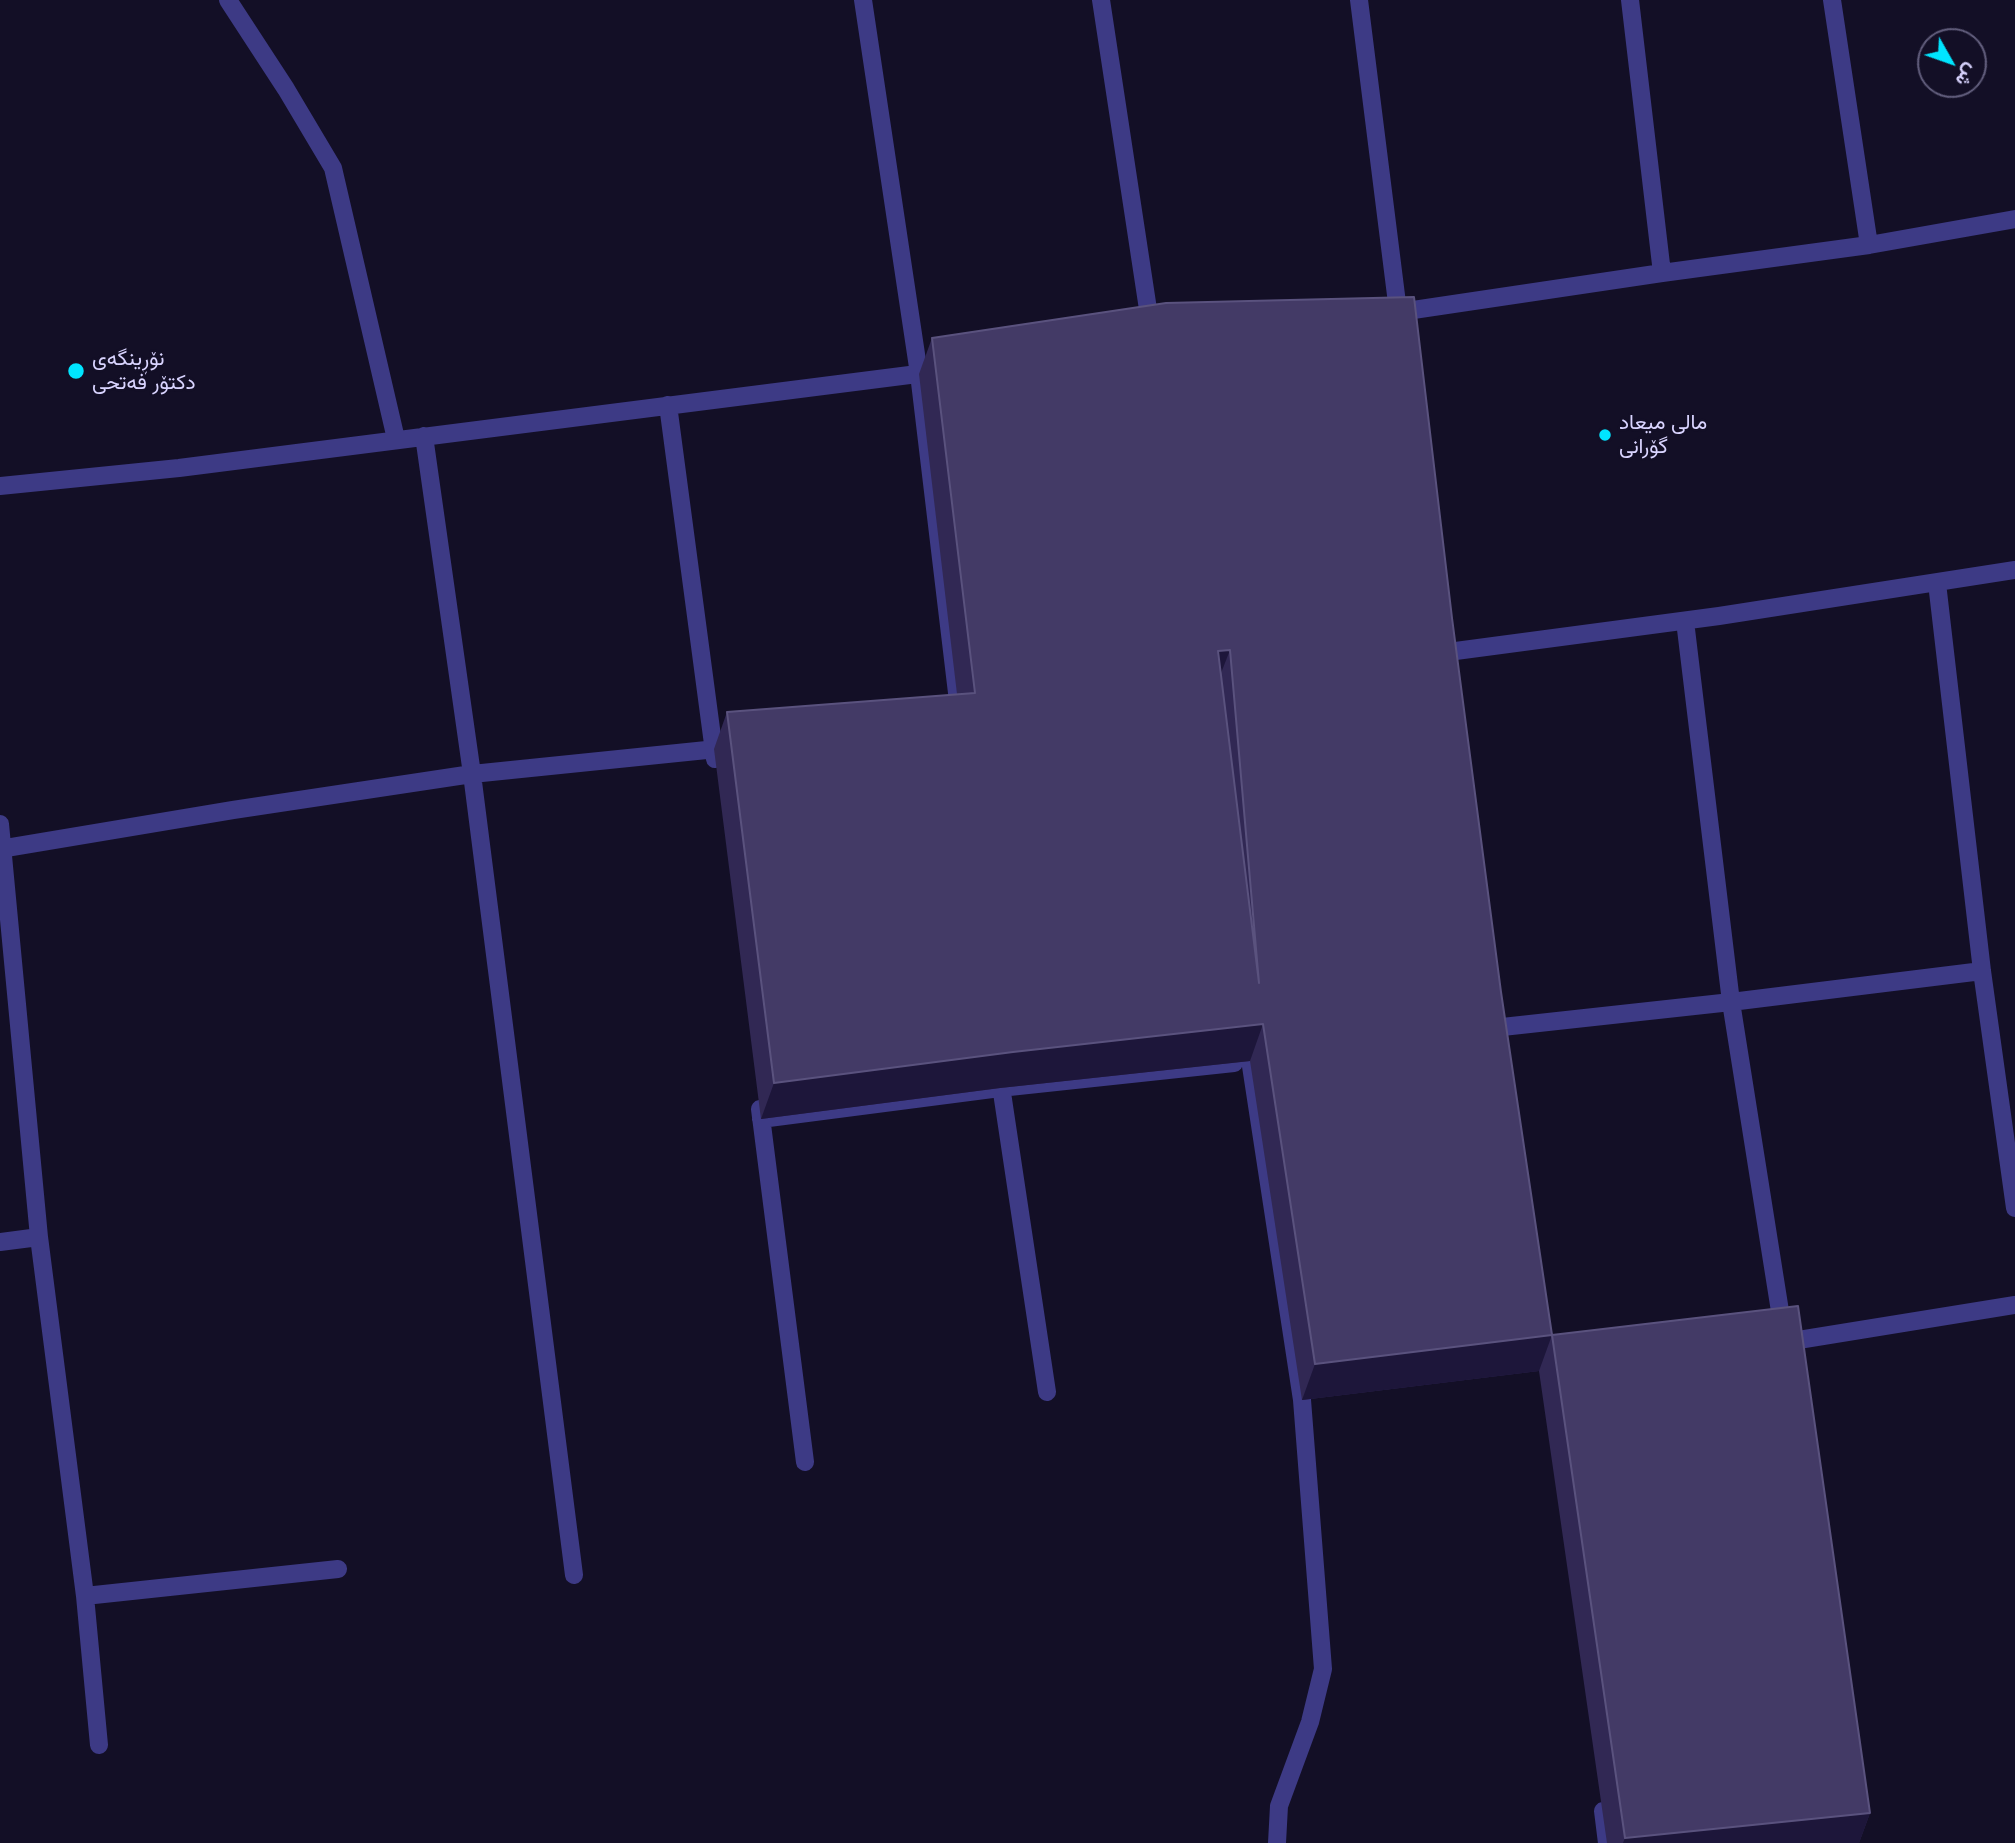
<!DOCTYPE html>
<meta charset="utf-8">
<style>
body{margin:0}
#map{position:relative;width:2015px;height:1843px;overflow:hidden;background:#130f26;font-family:Montserrat,Vazirmatn,sans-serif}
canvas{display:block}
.north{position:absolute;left:1917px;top:28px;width:70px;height:70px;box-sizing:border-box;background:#130f26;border:2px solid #625e7d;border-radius:50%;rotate:130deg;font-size:19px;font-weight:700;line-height:28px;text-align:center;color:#d9d4ff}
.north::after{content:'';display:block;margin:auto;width:24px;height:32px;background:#00e5ff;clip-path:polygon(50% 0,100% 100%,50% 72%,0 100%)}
</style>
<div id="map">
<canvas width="2015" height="1843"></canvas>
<div class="north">ش</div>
</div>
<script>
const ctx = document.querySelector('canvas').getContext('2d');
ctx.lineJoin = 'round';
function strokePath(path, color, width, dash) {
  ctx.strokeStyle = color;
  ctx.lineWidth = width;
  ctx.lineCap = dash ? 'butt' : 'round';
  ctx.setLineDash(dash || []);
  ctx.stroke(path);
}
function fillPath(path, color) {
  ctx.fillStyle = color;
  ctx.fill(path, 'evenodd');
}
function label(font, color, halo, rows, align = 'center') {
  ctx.font = font + ' Montserrat,Vazirmatn,sans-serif';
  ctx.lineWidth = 5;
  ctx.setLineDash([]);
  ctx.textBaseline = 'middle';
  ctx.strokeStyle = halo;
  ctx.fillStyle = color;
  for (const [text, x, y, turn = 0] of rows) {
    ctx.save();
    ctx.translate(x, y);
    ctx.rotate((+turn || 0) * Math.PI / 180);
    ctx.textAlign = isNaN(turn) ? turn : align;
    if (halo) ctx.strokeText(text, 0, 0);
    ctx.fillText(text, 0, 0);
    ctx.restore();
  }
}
const minor = new Path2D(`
 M 228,0 L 286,89 L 333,168 L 396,439
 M 863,0 L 919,374 L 960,718
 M 1101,0 L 1151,329
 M 1359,0 L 1399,319
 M 1630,0 L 1662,273
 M 1832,0 L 1869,245
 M 1393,313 L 1662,273 L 1869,245 L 2015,219
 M 668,405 L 715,759
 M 424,436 L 472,774 L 574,1575
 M 0,486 L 179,468 L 941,371
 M 1937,583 L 1982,971 L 2015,1208
 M 1685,621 L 1731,1002 L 1783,1330
 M 1433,654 L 1719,616 L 2015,570
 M 0,824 L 39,1237 L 85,1596 L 99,1745
 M 0,849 L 233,810 L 472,774 L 736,747
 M 1484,1029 L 1731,1002 L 1982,971
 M 1247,1040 L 1302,1400 L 1323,1669 L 1310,1722 L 1279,1806 L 1277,1843
 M 998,1066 L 1047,1392
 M 760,1109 L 805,1462
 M 761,1119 L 1000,1088 L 1234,1063
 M 0,1242 L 39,1237
 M 1780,1343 L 2015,1305
 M 85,1596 L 338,1569
 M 1603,1811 L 1607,1843`);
const wall = new Path2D(`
 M 932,338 L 1452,618 L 1501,992 L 1552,1335 L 1870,1813 L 1859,1843 L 1607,1843 L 1539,1371 L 1302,1400 L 1250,1061 L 1000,1088 L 761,1119 L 714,749 L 727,712 L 957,694 L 919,374 Z`);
const shadedWall = new Path2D(`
 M 1230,650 L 1216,686 L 1218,651 Z
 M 1263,1024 L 1250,1061 L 1000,1088 L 761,1119 L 774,1083 L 1013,1052 Z
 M 1552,1335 L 1539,1371 L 1302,1400 L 1315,1364 Z
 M 1870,1813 L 1859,1843 L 1623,1843 L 1625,1838 Z`);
const building = new Path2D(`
 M 1414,297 L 1452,618 L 1501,992 L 1552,1335 L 1798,1306 L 1870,1813 L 1625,1838 L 1552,1335 L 1315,1364 L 1263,1024 L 1013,1052 L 774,1083 L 727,712 L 975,693 L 932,338 L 1166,303 ZM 1230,650 L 1259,983 L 1218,651 Z`);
const markers = [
 [76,371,9,"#00e5ff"],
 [1605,435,7,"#00e5ff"]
];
const poiNames = [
 ["نۆڕینگەی",92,359],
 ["دکتۆر فەتحی",92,383],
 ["مالی میعاد",1619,423],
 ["گۆرانی",1619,447]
];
strokePath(minor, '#3d3a85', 18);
fillPath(wall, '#312854');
fillPath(shadedWall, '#1d163a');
fillPath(building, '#433a66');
strokePath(building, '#5a527e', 2);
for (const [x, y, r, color] of markers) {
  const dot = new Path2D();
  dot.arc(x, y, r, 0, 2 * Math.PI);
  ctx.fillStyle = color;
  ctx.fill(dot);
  strokePath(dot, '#130f26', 2.5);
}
label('21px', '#d9d4ff', '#130f26', poiNames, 'left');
</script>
